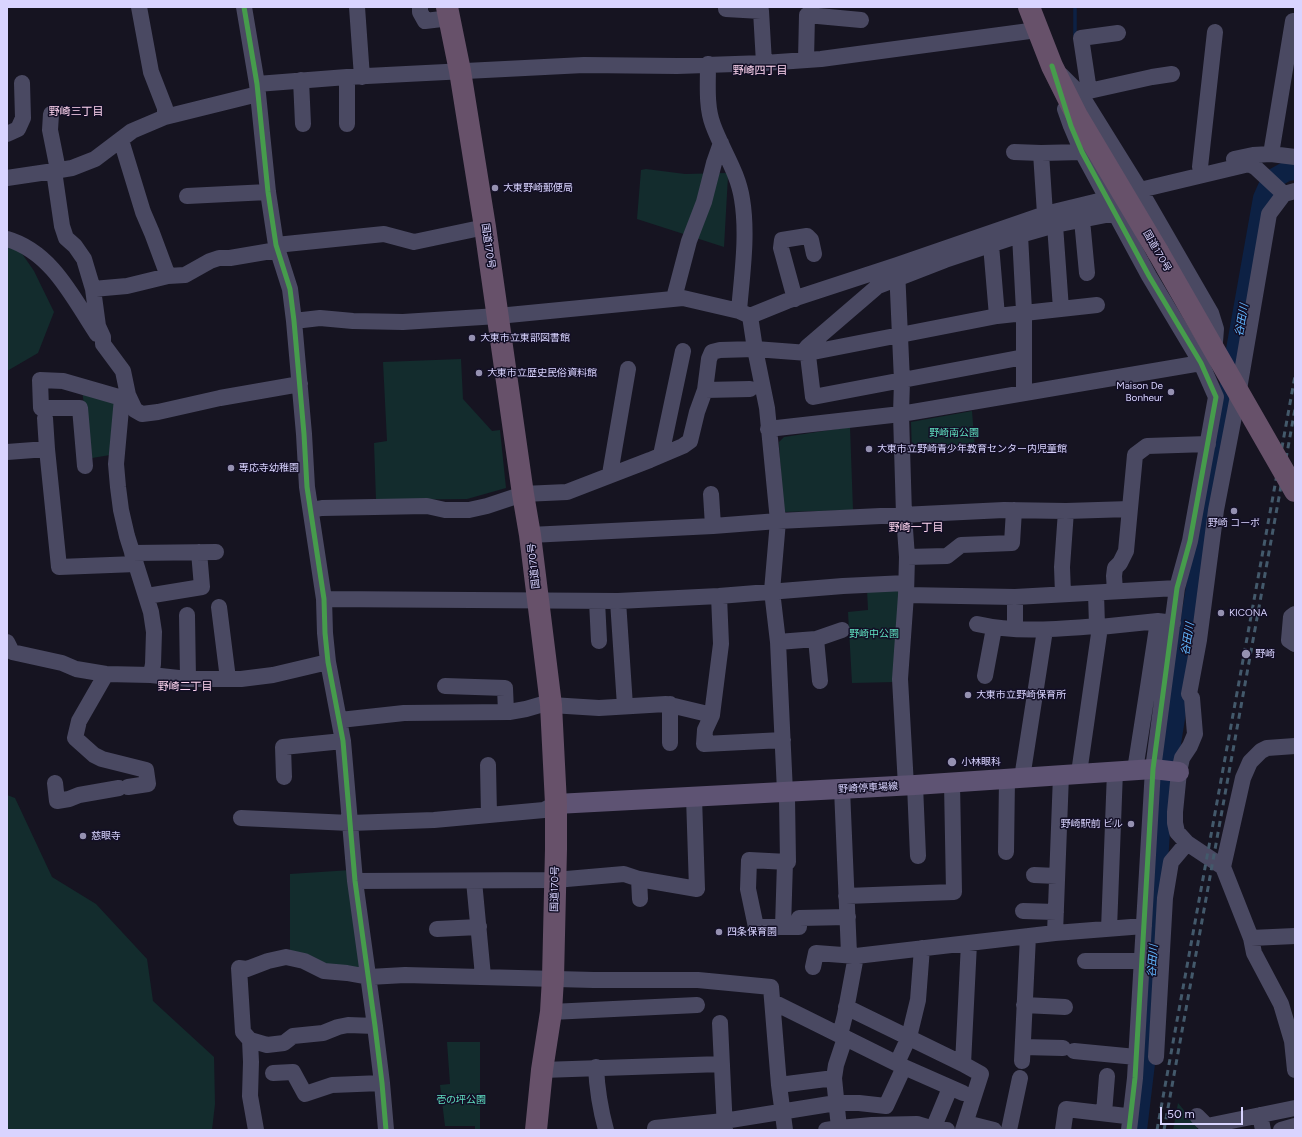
<!DOCTYPE html>
<meta charset="utf-8">
<style>
body{margin:0}
#map{position:relative;width:1302px;height:1137px;overflow:hidden;background:#161421;font-family:Figtree,sans-serif}
canvas{display:block}
.frame{position:absolute;inset:0;border:8px solid #d9d4ff;pointer-events:none}
.scale{position:absolute;left:1160px;top:1107px;width:83px;height:18px;box-sizing:border-box;border:2px solid #d9d4ff;border-top:0;padding-left:5px;font-size:12px;line-height:14px;white-space:nowrap;color:#d9d4ff;-webkit-text-stroke:3px #130f26;paint-order:stroke}
</style>
<div id="map">
<canvas width="1302" height="1137"></canvas>
<div class="frame"></div>
<div class="scale">50 m</div>
</div>
<script>
const ctx = document.querySelector('canvas').getContext('2d');
ctx.lineJoin = 'round';
function fillPath(path, color) {
  ctx.fillStyle = color;
  ctx.fill(path, 'evenodd');
}
function strokePath(path, color, width, dash) {
  ctx.strokeStyle = color;
  ctx.lineWidth = width;
  ctx.lineCap = dash ? 'butt' : 'round';
  ctx.setLineDash(dash || []);
  ctx.stroke(path);
}
function label(font, color, halo, rows, align = 'center') {
  ctx.font = font + ' Figtree,"Noto Sans JP",sans-serif';
  ctx.lineWidth = 3;
  ctx.setLineDash([]);
  ctx.textBaseline = 'middle';
  ctx.strokeStyle = halo;
  ctx.fillStyle = color;
  for (const [text, x, y, turn = 0] of rows) {
    ctx.save();
    ctx.translate(x, y);
    ctx.rotate((+turn || 0) * Math.PI / 180);
    ctx.textAlign = isNaN(turn) ? turn : align;
    if (halo) ctx.strokeText(text, 0, 0);
    ctx.fillText(text, 0, 0);
    ctx.restore();
  }
}
const green = new Path2D(`
 M 646,169 L 685,174 L 727,173 L 728,176 L 724,247 L 637,219 L 641,170 Z
 M 7,232 L 34,271 L 54,312 L 38,353 L 7,371 Z
 M 461,359 L 463,399 L 492,431 L 500,430 L 506,488 L 467,499 L 376,500 L 374,443 L 387,441 L 383,362 Z
 M 82,391 L 112,399 L 115,407 L 110,455 L 92,458 Z
 M 972,411 L 975,449 L 912,453 L 911,422 Z
 M 850,427 L 853,510 L 783,512 L 779,442 L 784,437 Z
 M 867,589 L 900,591 L 896,682 L 852,683 L 848,612 L 868,610 Z
 M 7,795 L 15,798 L 52,877 L 96,904 L 147,959 L 153,1001 L 214,1057 L 215,1104 L 212,1130 L 7,1130 Z
 M 351,870 L 365,971 L 347,971 L 290,955 L 290,874 Z
 M 447,1042 L 480,1042 L 480,1130 L 475,1130 L 475,1126 L 445,1126 L 440,1085 L 450,1084 Z
 M 1178,1103 L 1197,1126 L 1197,1130 L 1173,1130 Z`);
const stream = new Path2D(`
 M 1075,7 L 1075,36`);
const river = new Path2D(`
 M 1137,1130 L 1146,1055 L 1160,831 L 1165,781 L 1216,462 L 1263,198 L 1271,180 L 1287,171 L 1295,170`);
const minor = new Path2D(`
 M 139,7 L 151,72 L 165,108 L 165,117
 M 244,7 L 257,84 L 268,192 L 276,245 L 290,289 L 294,321 L 304,434 L 307,487 L 324,599 L 325,633 L 328,662 L 343,741 L 355,881 L 375,1026 L 382,1083 L 386,1130
 M 357,7 L 362,77
 M 420,7 L 420,12 L 425,21 L 450,18
 M 726,7 L 726,9 L 761,11 L 764,63
 M 806,60 L 807,15 L 861,20
 M 708,64 C 708,84 706,107 713,125 C 722,150 738,172 742,199 C 748,235 742,274 739,311
 M 347,77 L 347,124
 M 301,80 L 303,124
 M 257,84 L 347,77 L 584,65 L 677,66 L 764,63 L 821,59 L 1037,30
 M 1089,91 L 1152,77 L 1172,74
 M 1081,95 L 1089,91 L 1081,38 L 1118,33
 M 1065,109 L 1071,126 L 1082,152 L 1149,276 L 1201,363 L 1216,397 L 1190,541 L 1177,588 L 1153,769 L 1135,1078 L 1129,1130
 M 51,114 L 50,130 L 58,170
 M 7,134 L 18,129 L 23,118 L 22,83
 M 121,140 L 143,212 L 152,233 L 168,276
 M 1014,152 L 1041,153
 M 1271,154 L 1293,21
 M 1234,159 L 1253,155 L 1271,154 L 1295,157
 M 1200,167 L 1215,32
 M 54,171 L 62,226 L 66,238 L 75,246 L 84,259 L 93,289 L 98,326 L 103,337 L 103,344 L 123,371 L 128,395 L 135,410 L 142,414 L 158,412 L 220,398 L 300,384
 M 7,178 L 54,171 L 72,168 L 95,159 L 132,131 L 165,117 L 258,94
 M 1140,190 L 1249,164 L 1255,167 L 1284,194
 M 1295,191 L 1284,194 L 1269,214 L 1237,401 L 1216,510 L 1199,640 L 1189,694 L 1192,698 L 1195,734 L 1190,746 L 1182,758 L 1179,772 L 1175,812 L 1175,823 L 1177,832 L 1187,843 L 1223,867 L 1251,938 L 1254,953 L 1281,1004 L 1292,1041 L 1295,1070
 M 187,196 L 268,192
 M 1045,214 L 1041,153 L 1082,152
 M 1082,220 L 1087,273
 M 1055,225 L 1061,309
 M 1020,235 L 1024,311 L 1024,392
 M 7,239 C 52,252 73,298 97,334
 M 276,245 L 384,234 L 414,242 L 485,227
 M 991,245 L 997,316
 M 897,269 L 902,381 L 901,414 L 904,515 L 907,557 L 906,595 L 900,679 L 906,786
 M 93,289 L 127,286 L 168,276 L 185,275 L 210,261 L 219,258 L 230,258 L 277,250
 M 674,298 L 689,241 L 704,202 L 714,163 L 721,143
 M 795,299 L 781,248 L 782,240 L 807,236 L 811,240 L 814,254
 M 750,316 L 755,349 L 767,408 L 778,521 L 772,591 L 778,642 L 785,792 L 787,798 L 788,862 L 749,860 L 748,889 L 756,927 L 799,927 L 799,918 L 848,917
 M 294,321 L 320,318 L 353,321 L 403,322 L 498,316 L 683,298 L 739,311 L 750,316 L 787,301 L 897,265 L 1045,214 L 1107,199
 M 1024,357 L 813,397 L 807,347 L 878,286 L 945,260 L 1020,235 L 1055,225 L 1116,213
 M 705,390 L 750,389
 M 128,395 L 122,398 L 116,464 L 118,487 L 121,510 L 127,536 L 151,612 L 154,632 L 153,664 L 151,675
 M 45,418 L 47,449 L 59,567 L 136,564
 M 768,429 L 901,414 L 1201,363 L 1215,342 L 1216,329 L 1211,313 L 1140,190 L 1081,95 L 1061,75
 M 7,452 L 47,449
 M 661,455 L 683,351
 M 85,466 L 80,408 L 41,408 L 40,380 L 63,381 L 122,398
 M 610,474 L 628,369
 M 711,494 L 713,526
 M 311,510 L 322,508 L 427,506 L 445,510 L 469,510 L 487,506 L 523,494 L 567,492 L 650,460 L 683,446 L 690,441 L 697,412 L 705,390 L 709,359 L 712,352 L 720,350 L 755,349 L 808,353 L 997,316 L 1097,305
 M 530,535 L 713,526 L 778,521 L 1004,510 L 1066,511 L 1130,509
 M 132,553 L 216,552
 M 907,557 L 947,556 L 961,545 L 1012,543 L 1014,510
 M 1115,591 L 1114,576 L 1115,568 L 1120,563 L 1126,551 L 1135,455 L 1147,446 L 1208,444
 M 1096,593 L 1097,626
 M 1063,594 L 1062,567 L 1066,511
 M 906,595 L 1015,597 L 1177,588
 M 147,596 L 202,587 L 199,552
 M 719,596 L 721,644 L 712,715 L 705,730 L 704,744 L 783,740
 M 1015,597 L 1015,629
 M 324,599 L 618,601 L 719,596 L 843,586 L 906,583
 M 597,601 L 599,641
 M 618,601 L 625,706
 M 219,607 L 228,679
 M 1295,614 L 1291,617 L 1289,640 L 1295,644
 M 187,615 L 188,679
 M 977,624 C 1016,633 1057,629 1097,626 L 1100,627 L 1158,621 L 1173,623
 M 816,639 L 820,681
 M 7,642 L 12,652 L 62,663 L 76,669 L 106,674 L 151,675 L 188,679 L 241,679 L 273,675 L 328,662
 M 778,642 L 816,639 L 842,630
 M 106,674 L 79,721 L 75,738 L 94,755 L 102,759 L 146,770 L 148,784 L 128,787
 M 985,676 L 994,628
 M 445,686 L 505,688 L 506,712
 M 670,704 L 670,743
 M 551,705 L 599,708 L 666,704 L 712,715
 M 340,720 L 404,713 L 509,712 L 526,709 L 550,702
 M 488,765 L 489,815
 M 1135,770 L 1148,687 L 1158,621
 M 1079,773 L 1100,627
 M 284,777 L 283,747 L 343,741
 M 1022,778 L 1045,630
 M 55,783 L 57,801 L 69,799 L 79,795 L 119,788
 M 915,785 L 918,856
 M 842,789 L 849,954
 M 241,818 L 350,823 L 434,820 L 544,810 L 556,804
 M 1006,852 L 1007,779
 M 1223,867 L 1243,778 L 1250,762 L 1261,751 L 1267,748 L 1295,746
 M 1034,875 L 1057,876
 M 639,879 L 640,899
 M 355,881 L 555,880 L 624,874 L 639,879 L 697,889 L 694,797
 M 474,881 L 483,976
 M 846,896 L 954,892 L 952,783
 M 1023,911 L 1056,912
 M 783,927 L 785,862
 M 437,929 L 479,927
 M 1109,929 L 1115,771
 M 1055,933 L 1061,775
 M 1251,938 L 1295,936
 M 1085,961 L 1152,961
 M 813,967 L 816,953 L 856,956 L 1055,933 L 1144,926
 M 773,1002 L 904,1067 L 963,1093
 M 1024,1005 L 1065,1007
 M 846,1007 L 963,1064 L 981,1074 L 963,1130
 M 551,1012 L 697,1005
 M 720,1023 L 725,1130
 M 840,1035 L 845,1015 L 856,956
 M 250,1040 L 267,1045 L 284,1043 L 293,1036 L 323,1033 L 338,1027 L 348,1025 L 375,1026
 M 1023,1047 L 1063,1048
 M 1074,1051 L 1136,1057
 M 1156,1057 L 1165,898 L 1171,862 L 1187,843
 M 1022,1061 L 1028,936
 M 897,1063 L 909,1037 L 918,1000 L 922,948
 M 963,1064 L 969,943
 M 596,1067 C 597,1090 600,1108 606,1130
 M 542,1070 L 722,1064
 M 273,1073 L 293,1072 L 305,1094 L 332,1085 L 382,1083
 M 779,1085 L 834,1078
 M 1104,1113 L 1107,1076
 M 1260,1115 L 1263,1130
 M 1197,1116 L 1207,1126 L 1295,1108
 M 966,1123 L 994,1130
 M 655,1128 L 724,1121 L 836,1103 L 859,1103 L 886,1106 L 904,1067
 M 839,1128 L 834,1078 L 836,1065 L 845,1038
 M 933,1129 L 950,1088
 M 256,1130 L 250,1096 L 251,1062 L 250,1040 L 243,1032 L 239,968 L 247,969 L 268,961 L 286,957 L 304,961 L 324,971 L 347,973 L 369,977 L 405,975 L 594,980 L 698,980 L 771,987 L 779,1085 L 785,1130
 M 826,1130 L 839,1128 L 872,1125 L 917,1124 L 937,1130 L 947,1130
 M 1009,1130 L 1020,1078
 M 1063,1130 L 1066,1109 L 1126,1116
 M 1281,1130 L 1295,1126`);
const major = new Path2D(`
 M 556,804 L 915,785 L 1153,769 L 1179,772`);
const highway = new Path2D(`
 M 447,7 L 460,71 L 485,227 L 523,494 L 530,535 L 551,705 L 556,804 L 556,849 L 553,978 L 551,1012 L 542,1070 L 536,1130
 M 1029,7 L 1052,66 L 1077,116 L 1158,252`);
const rail = new Path2D(`
 M 1157,1130 L 1295,376
 M 1164,1130 L 1295,409`);
const highwayBridge = new Path2D(`
 M 1158,252 L 1295,491`);
const cycleway = new Path2D(`
 M 244,7 L 257,84 L 268,192 L 276,245 L 290,289 L 294,321 L 304,434 L 307,487 L 324,599 L 325,633 L 328,662 L 343,741 L 355,881 L 375,1026 L 382,1083 L 386,1130
 M 1052,66 L 1071,126 L 1082,152 L 1149,276 L 1201,363 L 1216,397 L 1190,541 L 1177,588 L 1153,769 L 1135,1078 L 1129,1130`);
const markers = [
 [495,188,4,"#9591b1"],
 [472,338,4,"#9591b1"],
 [479,373,4,"#9591b1"],
 [1171,392,4,"#9591b1"],
 [869,449,4,"#9591b1"],
 [231,468,4,"#9591b1"],
 [1234,511,4,"#9591b1"],
 [1221,613,4,"#9591b1"],
 [1246,654,5,"#9591b1"],
 [968,695,4,"#9591b1"],
 [952,762,5,"#9591b1"],
 [1131,824,4,"#9591b1"],
 [83,836,4,"#9591b1"],
 [719,932,4,"#9591b1"]
];
const poiNames = [
 ["大東野崎郵便局",503,188],
 ["大東市立東部図書館",480,338],
 ["大東市立歴史民俗資料館",487,373],
 ["Maison De",1163,386,"right"],
 ["Bonheur",1163,398,"right"],
 ["大東市立野崎青少年教育センター内児童館",877,449],
 ["専応寺幼稚園",239,468],
 ["野崎 コーポ",1234,523,"center"],
 ["KICONA",1229,613],
 ["野崎",1255,654],
 ["大東市立野崎保育所",976,695],
 ["小林眼科",961,762],
 ["野崎駅前 ビル",1123,824,"right"],
 ["慈眼寺",91,836],
 ["四条保育園",727,932]
];
const streetNames = [
 ["国道170号",488,246,82],
 ["国道170号",1157,251,60],
 ["国道170号",534,566,-96],
 ["野崎停車場線",868,788,-3],
 ["国道170号",555,889,-89]
];
const parkNames = [
 ["野崎南公園",954,433],
 ["野崎中公園",874,634],
 ["壱の坪公園",461,1100]
];
const neighbourhoodNames = [
 ["野崎四丁目",760,71],
 ["野崎三丁目",76,112],
 ["野崎一丁目",916,528],
 ["野崎二丁目",185,687]
];
const waterNames = [
 ["谷田川",1242,320,-80],
 ["谷田川",1188,639,-81],
 ["谷田川",1153,961,-86]
];
fillPath(green, '#132c2d');
strokePath(stream, '#0d2144', 3.5);
strokePath(river, '#0d2144', 20);
strokePath(minor, '#4a4962', 16);
strokePath(major, '#5e5373', 20);
strokePath(highway, '#67516a', 22);
strokePath(rail, '#43596b', 3, [6, 5]);
strokePath(highwayBridge, '#67516a', 22);
strokePath(cycleway, '#469c4c', 5);
for (const [x, y, r, color] of markers) {
  const dot = new Path2D();
  dot.arc(x, y, r, 0, 2 * Math.PI);
  ctx.fillStyle = color;
  ctx.fill(dot);
  strokePath(dot, '#130f26', 1.5);
}
label('10px', '#d9d4ff', '#130f26', poiNames, 'left');
label('10px', '#d9d4ff', '#130f26', streetNames);
label('10px', '#5fe0c0', '#130f26', parkNames);
label('11px', '#ffd6f0', '#130f26', neighbourhoodNames);
label('italic 11px', '#62b6ff', '#130f26', waterNames);
</script>
